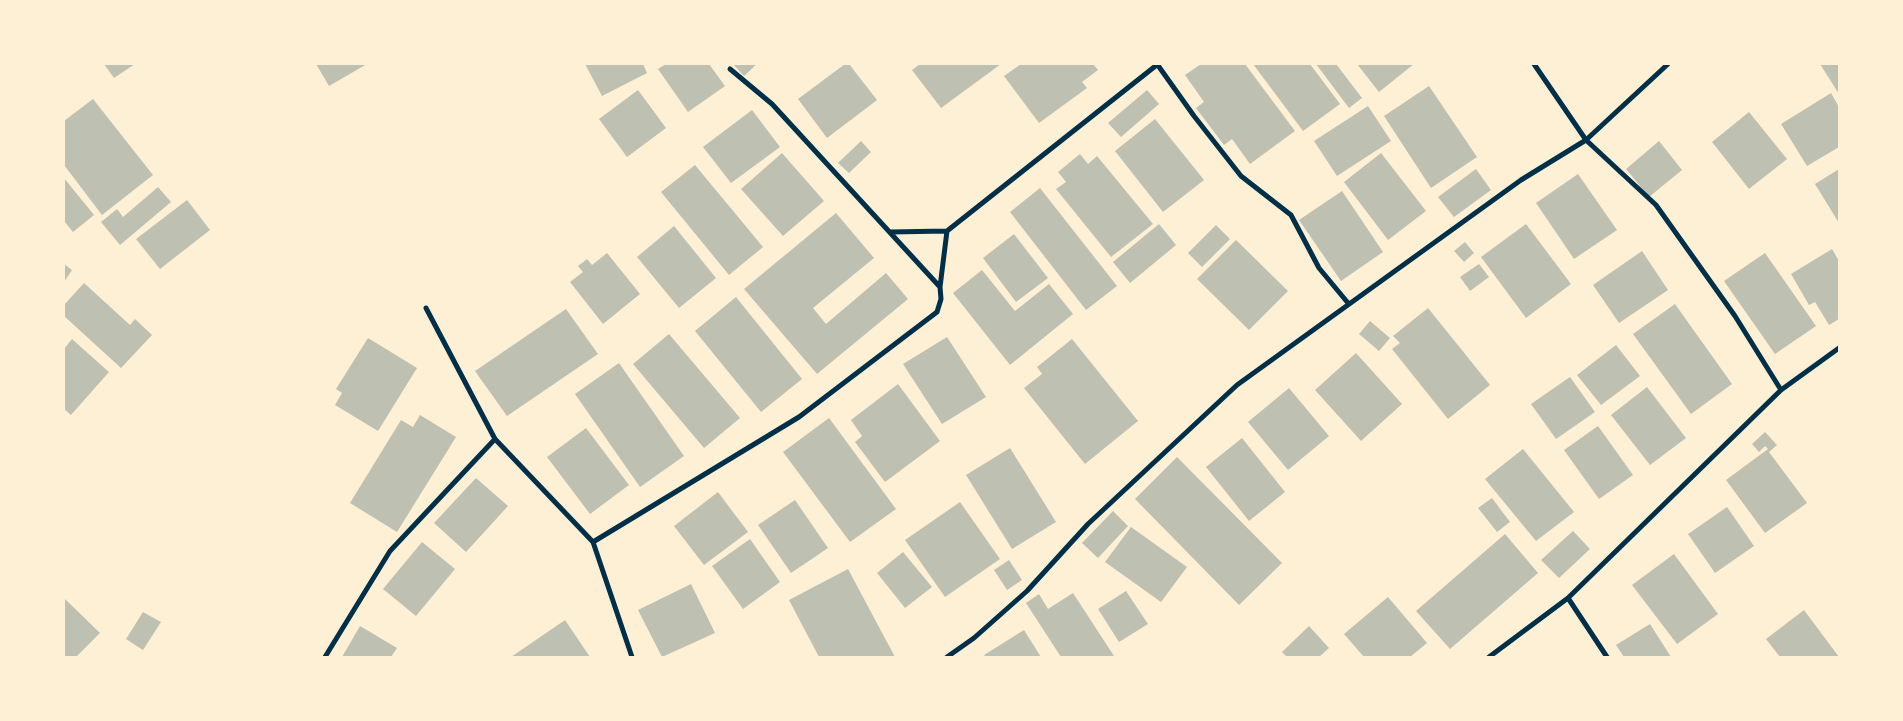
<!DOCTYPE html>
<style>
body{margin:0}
#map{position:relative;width:1903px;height:721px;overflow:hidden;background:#fdf0d5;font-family:"Archivo Narrow",sans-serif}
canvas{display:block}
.frame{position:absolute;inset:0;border:65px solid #fdf0d5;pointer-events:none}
</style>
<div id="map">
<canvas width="1903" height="721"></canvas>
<div class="frame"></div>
</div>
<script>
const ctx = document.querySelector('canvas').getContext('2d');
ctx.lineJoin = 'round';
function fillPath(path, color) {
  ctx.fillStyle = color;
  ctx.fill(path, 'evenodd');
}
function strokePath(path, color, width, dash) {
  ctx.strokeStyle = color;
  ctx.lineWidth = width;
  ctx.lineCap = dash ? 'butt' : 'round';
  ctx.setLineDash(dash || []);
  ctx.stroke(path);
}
const building = new Path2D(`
 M 104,64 L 135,64 L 114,78 Z
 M 316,64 L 367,64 L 329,86 Z
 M 585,64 L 643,64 L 647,73 L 602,96 Z
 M 666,64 L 709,64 L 725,86 L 688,112 L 658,69 Z
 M 733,64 L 757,64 L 744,76 Z
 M 845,64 L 849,64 L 877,100 L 827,138 L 798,99 Z
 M 920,64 L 1001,64 L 941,108 L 912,70 Z
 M 1021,64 L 1093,64 L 1098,70 L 1082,82 L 1087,88 L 1039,123 L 1004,76 Z
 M 1201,64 L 1245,64 L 1295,131 L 1250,164 L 1232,139 L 1224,145 L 1196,108 L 1204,102 L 1185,75 Z
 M 1253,64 L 1310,64 L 1340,104 L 1303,131 Z
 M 1316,64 L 1336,64 L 1362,98 L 1349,108 Z
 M 1357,64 L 1414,64 L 1379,92 Z
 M 1820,64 L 1839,64 L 1839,94 Z
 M 1429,86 L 1477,157 L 1431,188 L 1384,116 Z
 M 638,90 L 666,128 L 627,157 L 599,119 Z
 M 1147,90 L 1159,104 L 1121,137 L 1108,123 Z
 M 1831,93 L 1839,107 L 1839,147 L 1807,166 L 1781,124 Z
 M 93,99 L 153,175 L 102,215 L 64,165 L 64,121 Z
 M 1368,106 L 1391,141 L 1337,176 L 1314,141 Z
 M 752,110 L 780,147 L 731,183 L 703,147 Z
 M 1749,112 L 1787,159 L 1749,189 L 1712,142 Z
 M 1155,119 L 1204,180 L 1163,212 L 1115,151 Z
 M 861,141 L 871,152 L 849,173 L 838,163 Z
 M 1659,141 L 1682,170 L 1649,197 L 1626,169 Z
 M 782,153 L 824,201 L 783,236 L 741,189 Z
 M 1381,153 L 1426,211 L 1388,240 L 1344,182 Z
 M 1080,154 L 1088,164 L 1097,156 L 1153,224 L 1111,257 L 1056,189 L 1066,182 L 1058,172 Z
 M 695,165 L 763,247 L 729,275 L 661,192 Z
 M 1476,169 L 1491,190 L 1454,217 L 1438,197 Z
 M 1839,169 L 1839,223 L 1815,184 Z
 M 1578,174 L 1617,230 L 1574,259 L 1536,203 Z
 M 64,178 L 94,215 L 73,232 L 64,221 Z
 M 158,187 L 171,202 L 120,245 L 101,222 L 117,209 L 123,217 Z
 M 1040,188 L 1117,286 L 1086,310 L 1010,212 Z
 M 1342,191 L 1383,252 L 1341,281 L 1299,220 Z
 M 187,200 L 210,230 L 160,269 L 136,239 Z
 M 836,213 L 874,258 L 813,308 L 826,324 L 886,273 L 908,299 L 817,374 L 744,289 Z
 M 1159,224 L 1176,245 L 1130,283 L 1113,262 Z
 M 1526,224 L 1571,284 L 1526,318 L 1481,257 Z
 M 1216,225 L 1230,239 L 1202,267 L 1188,253 Z
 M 674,226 L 716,278 L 679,308 L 637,257 Z
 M 1014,234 L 1048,278 L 1016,302 L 983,258 Z
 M 1236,240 L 1288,291 L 1249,330 L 1197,279 Z
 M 1465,242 L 1474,253 L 1464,262 L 1454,251 Z
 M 1832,249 L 1839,261 L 1839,319 L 1829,325 L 1815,302 L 1809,305 L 1791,274 Z
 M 1642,251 L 1668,290 L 1619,323 L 1593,285 Z
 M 607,253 L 640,294 L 603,324 L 570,282 L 583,272 L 578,266 L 587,259 L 592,265 Z
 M 1765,253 L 1816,326 L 1775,354 L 1724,281 Z
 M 64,264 L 72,270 L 64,282 Z
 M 1479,264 L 1489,277 L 1470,291 L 1460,277 Z
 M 982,270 L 1015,311 L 1049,284 L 1073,314 L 1010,365 L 953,293 Z
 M 84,283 L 130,325 L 135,319 L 152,335 L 121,368 L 64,316 L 64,305 Z
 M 736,297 L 802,379 L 761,412 L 695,331 Z
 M 1675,304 L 1732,384 L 1691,414 L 1633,334 Z
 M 1428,308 L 1490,385 L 1448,419 L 1392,349 L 1400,343 L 1393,336 Z
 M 566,309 L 598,354 L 507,416 L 475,371 Z
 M 1370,321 L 1390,338 L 1379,351 L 1359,334 Z
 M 669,334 L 740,418 L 704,448 L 633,364 Z
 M 947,337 L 986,397 L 942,424 L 903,364 Z
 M 368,338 L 417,368 L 378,431 L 335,405 L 342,393 L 336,389 Z
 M 72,339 L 109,372 L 71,415 L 64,409 L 64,349 Z
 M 1072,339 L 1138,421 L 1085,464 L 1024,388 L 1042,374 L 1037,367 Z
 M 1616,345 L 1640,376 L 1601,405 L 1577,375 Z
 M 1356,353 L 1402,404 L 1361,441 L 1315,390 Z
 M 619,363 L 684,456 L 640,487 L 575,394 Z
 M 1570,377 L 1595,412 L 1556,439 L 1531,404 Z
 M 898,384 L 940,441 L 885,482 L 855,442 L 862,436 L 851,420 Z
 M 1647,387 L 1686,438 L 1650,465 L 1611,415 Z
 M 1289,388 L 1329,436 L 1288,470 L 1248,422 Z
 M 420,415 L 456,437 L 397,532 L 350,503 L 401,420 L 413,427 Z
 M 829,418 L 896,509 L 850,542 L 783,452 Z
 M 1598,426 L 1633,475 L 1599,499 L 1564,450 Z
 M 586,428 L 629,485 L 590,514 L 547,457 Z
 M 1765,432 L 1777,445 L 1769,452 L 1807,503 L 1765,533 L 1726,480 L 1768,449 L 1765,446 L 1759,452 L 1752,444 Z
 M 1242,438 L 1285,492 L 1249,521 L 1206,467 Z
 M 1010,448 L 1056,522 L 1012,549 L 966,475 Z
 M 1523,449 L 1574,512 L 1536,541 L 1485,479 Z
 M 1177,457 L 1282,563 L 1239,605 L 1135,499 Z
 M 476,478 L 508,506 L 466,552 L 434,523 Z
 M 718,492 L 748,532 L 704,565 L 674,526 Z
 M 1492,498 L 1510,522 L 1497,532 L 1478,508 Z
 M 795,500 L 828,548 L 791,573 L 758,525 Z
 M 960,502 L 1000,559 L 945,597 L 905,540 Z
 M 1727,507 L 1754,546 L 1715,573 L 1688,534 Z
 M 1113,511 L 1128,526 L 1098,558 L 1082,543 Z
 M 1131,527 L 1187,567 L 1161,602 L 1105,562 Z
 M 1573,531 L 1590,549 L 1559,578 L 1541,560 Z
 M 1505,534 L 1538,573 L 1450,649 L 1416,611 Z
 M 750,539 L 780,582 L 743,609 L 712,566 Z
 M 422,542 L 455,569 L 416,616 L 383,589 Z
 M 903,552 L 932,587 L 905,608 L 877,573 Z
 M 1674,554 L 1718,614 L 1677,644 L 1632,585 Z
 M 1009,560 L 1022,580 L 1007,590 L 994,570 Z
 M 848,569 L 895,657 L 819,657 L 789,600 Z
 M 691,584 L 715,633 L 662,657 L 638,610 Z
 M 1126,591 L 1148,624 L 1119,642 L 1098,609 Z
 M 1073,593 L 1114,656 L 1112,657 L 1061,657 L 1026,603 L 1039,594 L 1048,609 Z
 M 1388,597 L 1427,643 L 1410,657 L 1364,657 L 1344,634 Z
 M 64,598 L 100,633 L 76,657 L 64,657 Z
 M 1804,610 L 1839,657 L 1780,657 L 1766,639 Z
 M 143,612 L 161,622 L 143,650 L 126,639 Z
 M 565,620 L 590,657 L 511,657 Z
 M 1650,624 L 1671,657 L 1624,657 L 1616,645 Z
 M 360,626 L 397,648 L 391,657 L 342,657 Z
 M 1309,626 L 1329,648 L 1319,657 L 1287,657 L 1282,652 Z
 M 1024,630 L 1041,657 L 986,657 L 984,655 Z`);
const minor = new Path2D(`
 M 1157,64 L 1194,116 L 1241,176 L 1291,215 L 1319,268 L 1348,303
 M 1534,64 L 1586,140 L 1656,205 L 1735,316 L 1781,390
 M 730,69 L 772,104 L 940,287
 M 890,232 L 947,231 L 1158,64
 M 426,308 L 495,439 L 593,542 L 632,657
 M 593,542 L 799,417 L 937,312 L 941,299 L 940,287 L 947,231
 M 1568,598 L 1607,657
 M 325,657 L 390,551 L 495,439
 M 947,657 L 974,638 L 1027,591 L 1088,524 L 1237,385 L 1521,180 L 1586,140 L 1668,64
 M 1489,657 L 1568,598 L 1781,390 L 1839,348`);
fillPath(building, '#bec0b2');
strokePath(minor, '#003049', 5);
</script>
